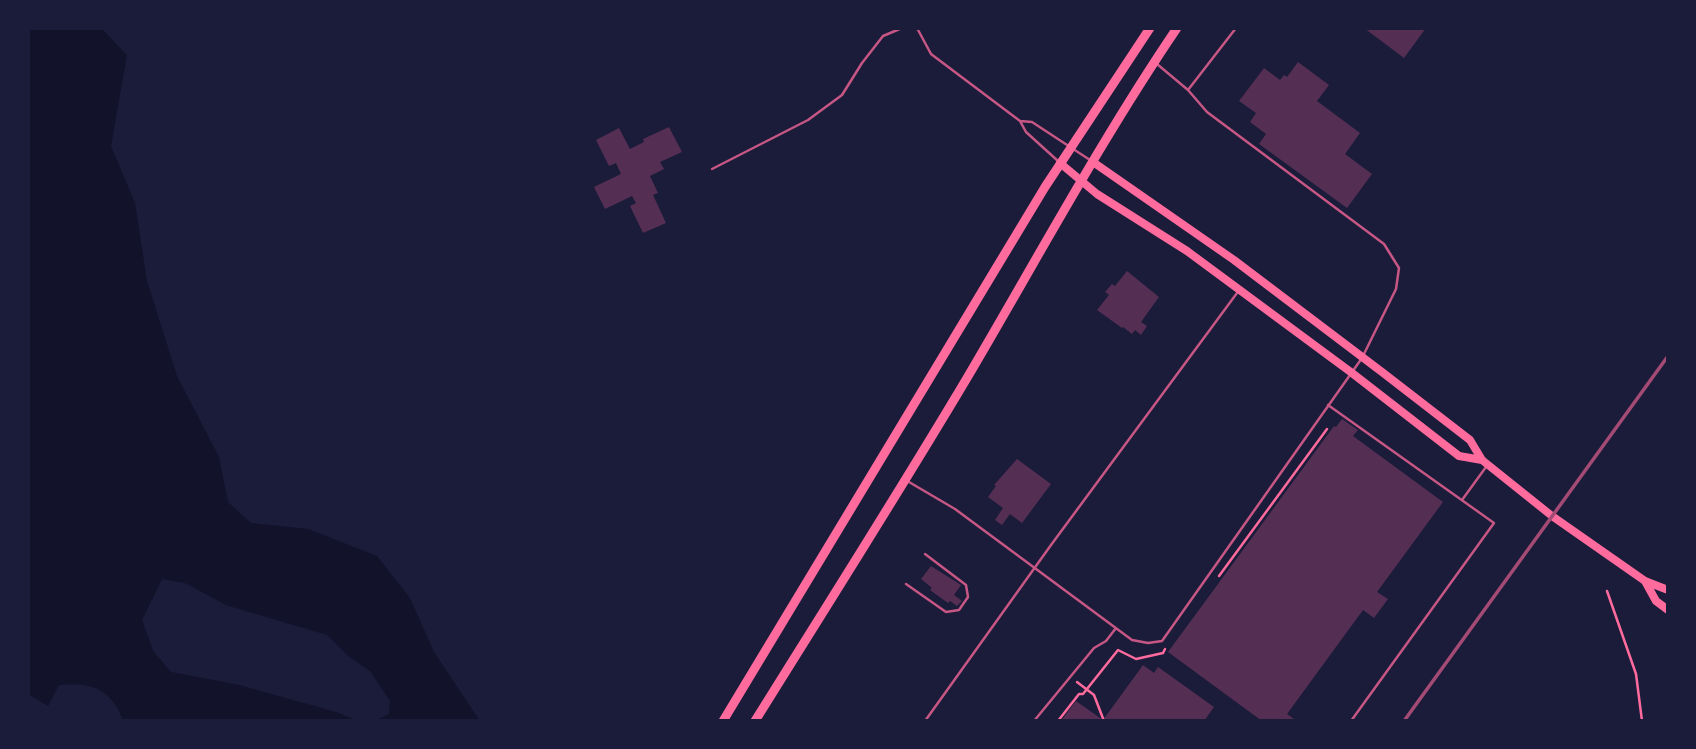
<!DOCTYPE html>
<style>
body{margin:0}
#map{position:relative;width:1696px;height:749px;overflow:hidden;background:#1b1b3a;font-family:"Roboto Condensed",sans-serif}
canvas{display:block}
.frame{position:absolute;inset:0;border:30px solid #1b1b3a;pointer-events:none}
</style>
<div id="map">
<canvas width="1696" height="749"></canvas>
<div class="frame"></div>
</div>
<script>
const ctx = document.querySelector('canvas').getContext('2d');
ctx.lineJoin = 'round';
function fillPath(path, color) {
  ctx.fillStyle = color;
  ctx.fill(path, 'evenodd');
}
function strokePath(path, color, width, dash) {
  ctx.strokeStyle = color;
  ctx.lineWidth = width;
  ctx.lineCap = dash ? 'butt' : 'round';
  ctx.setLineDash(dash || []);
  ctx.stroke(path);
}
const water = new Path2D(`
 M 28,28 L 101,28 L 127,55 L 111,146 L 135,203 L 147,281 L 177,376 L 219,457 L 228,502 L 251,523 L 308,529 L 377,556 L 410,598 L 434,652 L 480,721 L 374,721 L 389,714 L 390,701 L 370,671 L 348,656 L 327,635 L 226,605 L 185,583 L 162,579 L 142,620 L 153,651 L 171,672 L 239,685 L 336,712 L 358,721 L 123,721 C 112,689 91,682 59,685 L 48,706 L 28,694 Z`);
const building = new Path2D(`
 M 1364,28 L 1426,28 L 1404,58 Z
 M 1298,62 L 1329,85 L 1317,101 L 1360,133 L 1345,154 L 1372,174 L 1347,208 L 1259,144 L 1266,134 L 1250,122 L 1256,113 L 1239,101 L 1264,68 L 1280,80 L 1284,75 L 1287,77 Z
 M 669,127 L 682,152 L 660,162 L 664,169 L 650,176 L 658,193 L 653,195 L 666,223 L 643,233 L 630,206 L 636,203 L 632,196 L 605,209 L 594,187 L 621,174 L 616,163 L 609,166 L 596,140 L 619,128 L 630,149 L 644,142 L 643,139 Z
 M 1127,271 L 1159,297 L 1141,322 L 1147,326 L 1141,335 L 1135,330 L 1132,334 L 1123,327 L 1122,328 L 1097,310 L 1109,295 L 1105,292 L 1112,284 L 1115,286 Z
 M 1342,419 L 1358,430 L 1353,436 L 1443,502 L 1377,592 L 1388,599 L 1374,618 L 1363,610 L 1287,714 L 1297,721 L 1262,721 L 1168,652 L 1334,426 L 1336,427 Z
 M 1017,459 L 1051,484 L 1022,523 L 1010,514 L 1002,525 L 995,520 L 1003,508 L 988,497 L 996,486 L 994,485 Z
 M 931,566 L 961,585 L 954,595 L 962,601 L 957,606 L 950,601 L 948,603 L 930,590 L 932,588 L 921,579 Z
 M 1143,665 L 1154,673 L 1158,667 L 1214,707 L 1204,721 L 1061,721 L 1076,701 L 1103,720 Z`);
const path = new Path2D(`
 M 1219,576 L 1327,429
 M 1607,591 L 1636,674 L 1642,721
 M 1077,682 L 1094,695 L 1104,721
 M 1058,721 L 1079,694 L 1083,694 L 1118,650 L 1136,659 L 1163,653 L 1165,649`);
const service = new Path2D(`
 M 917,28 L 931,54 L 1020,121 L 1026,132 L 1058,161
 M 1188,90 L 1236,28
 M 1020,121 L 1032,122 L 1090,160
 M 712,169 L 808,120 L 842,95 L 862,63 L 883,36 L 902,28
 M 1328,405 L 1494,523 L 1351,721
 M 909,482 L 955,509 L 1132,640 L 1148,643 L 1162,641 L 1362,358 L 1396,289 L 1399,268 L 1384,244 L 1207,112 L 1188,90 L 1157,64
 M 1462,500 L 1486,467
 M 906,584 L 946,612 L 959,610 L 968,597 L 966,585 L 925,554
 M 925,721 L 1051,545 L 1237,293
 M 1034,721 L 1094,648 L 1106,641 L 1116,628`);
const secondary = new Path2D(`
 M 1093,162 L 1234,260 L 1382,372 L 1470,440 L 1482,460 L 1552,516 L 1645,581 L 1668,590
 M 1060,163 L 1097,194 L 1187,251 L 1352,373 L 1459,456 L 1482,460
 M 1645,581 L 1656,601 L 1668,610`);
const primary = new Path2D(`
 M 723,721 L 1045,187 L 1150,28
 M 755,721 C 826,607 898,494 967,378 C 1036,261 1101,140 1177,28`);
const rail = new Path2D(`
 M 1404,721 L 1668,356`);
fillPath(water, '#12122b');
fillPath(building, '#542f53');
strokePath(path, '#ff6b9d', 2.5);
strokePath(service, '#c65784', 2.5);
strokePath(secondary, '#ff6b9d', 8);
strokePath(primary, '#ff6b9d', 9);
strokePath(rail, '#a44b75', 3.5);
</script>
